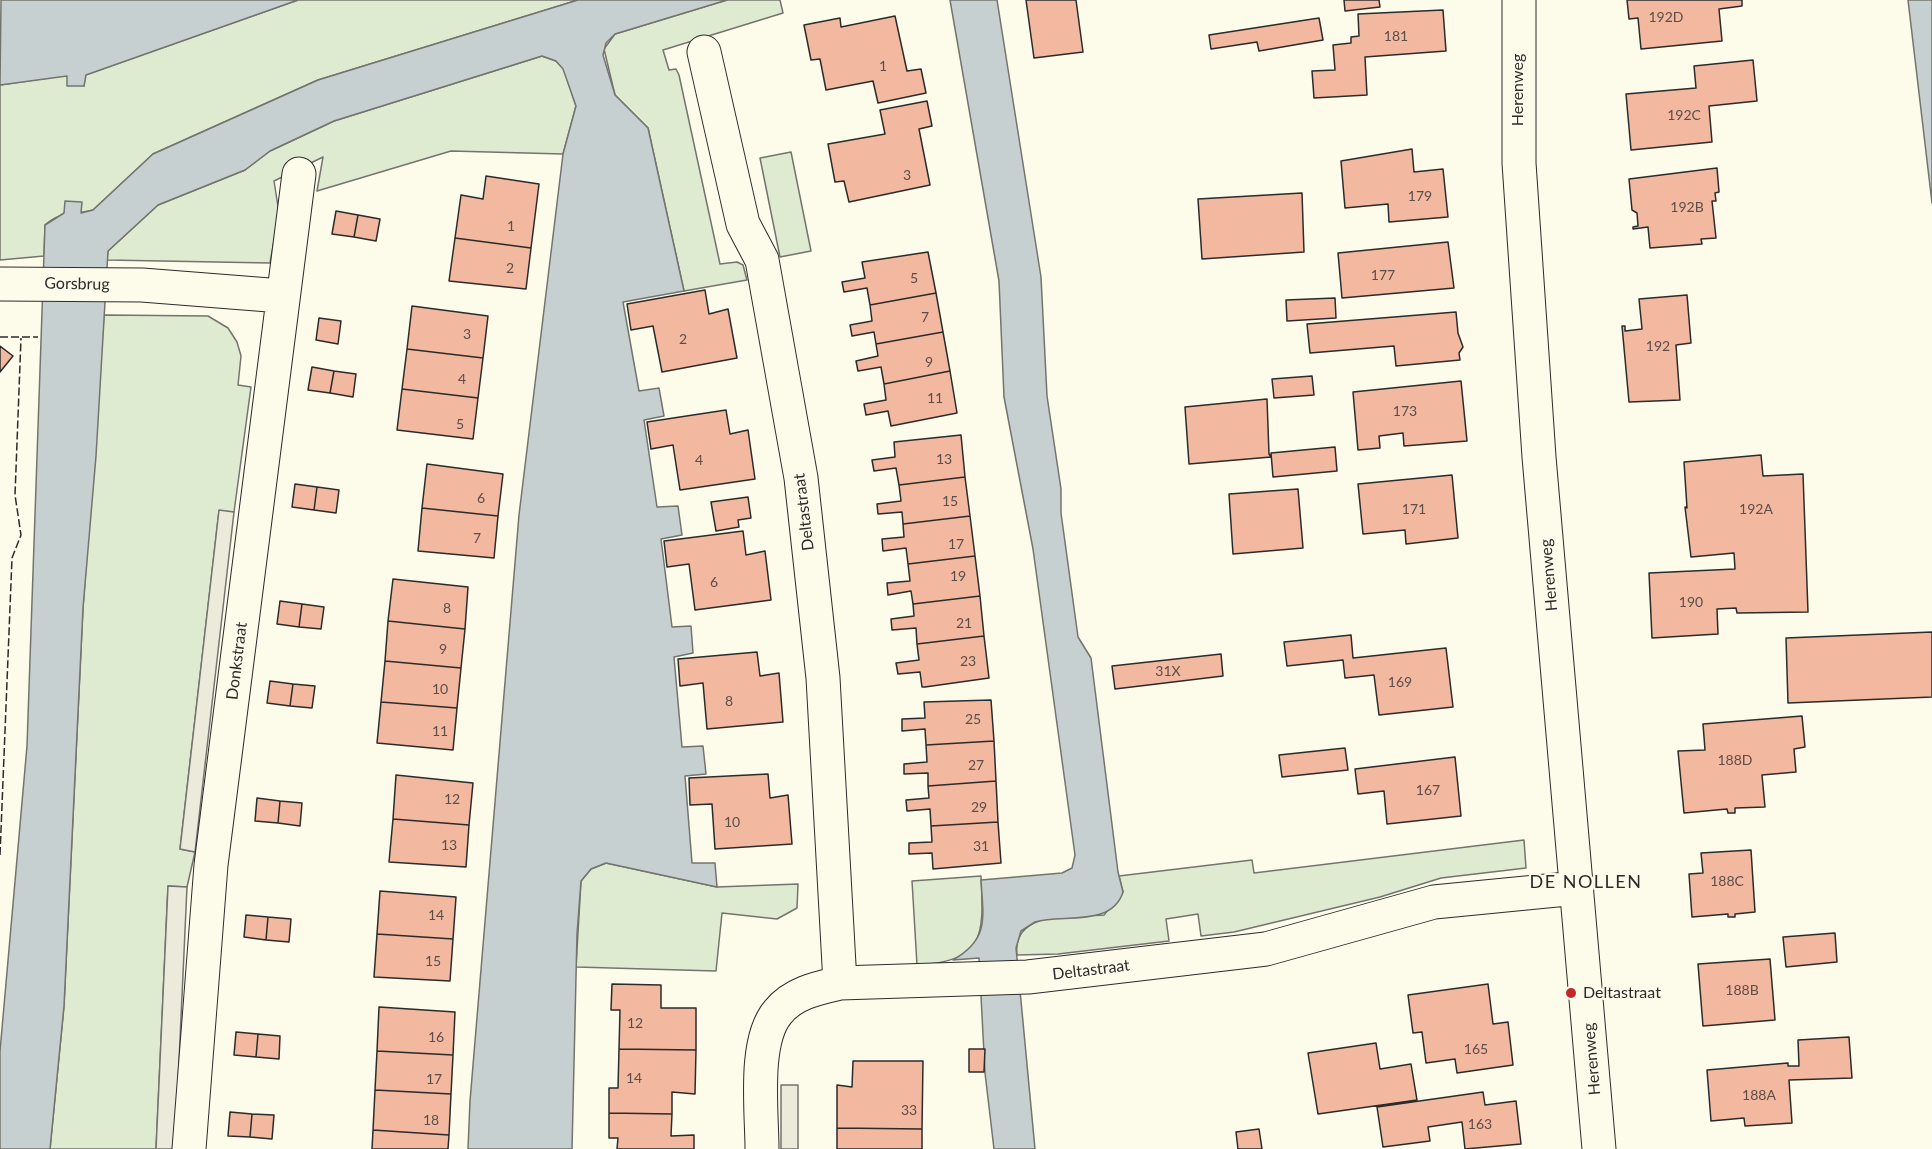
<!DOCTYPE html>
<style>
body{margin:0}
canvas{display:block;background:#fdfbea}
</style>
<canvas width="1932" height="1149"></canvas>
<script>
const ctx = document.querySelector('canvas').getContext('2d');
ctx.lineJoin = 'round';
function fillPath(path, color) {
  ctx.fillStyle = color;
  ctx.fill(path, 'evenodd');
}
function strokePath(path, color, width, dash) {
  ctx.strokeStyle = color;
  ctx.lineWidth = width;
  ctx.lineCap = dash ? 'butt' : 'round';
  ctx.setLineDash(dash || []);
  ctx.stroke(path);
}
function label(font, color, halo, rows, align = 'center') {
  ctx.font = font + ' Lato,sans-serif';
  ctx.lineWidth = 4.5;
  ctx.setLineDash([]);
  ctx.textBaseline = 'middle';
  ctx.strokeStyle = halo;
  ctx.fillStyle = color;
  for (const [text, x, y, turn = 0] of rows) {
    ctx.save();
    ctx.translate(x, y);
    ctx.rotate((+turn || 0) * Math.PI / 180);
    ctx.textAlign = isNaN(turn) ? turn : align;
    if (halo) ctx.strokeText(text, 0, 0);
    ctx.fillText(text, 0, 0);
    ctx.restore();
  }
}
const green = new Path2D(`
 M 298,0 L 578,0 L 318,80 L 153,154 L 93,210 C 75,215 60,211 45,225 L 44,256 L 0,260 L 0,85 L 68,75 L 84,86 L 85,75 Z
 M 727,0 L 780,0 L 783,13 L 663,50 L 669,70 L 676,69 L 679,75 L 720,264 L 737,262 L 743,265 L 747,280 L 684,291 L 648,128 L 615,95 L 604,49 L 615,34 Z
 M 542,56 L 556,61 L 564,69 L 576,106 L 563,154 L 451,151 L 317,191 L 323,157 L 274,181 L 279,213 L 270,263 L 107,260 L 108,251 L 158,205 L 245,170 L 270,151 L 334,121 Z
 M 791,152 L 811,251 L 780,257 L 760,158 Z
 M 104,315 L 208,316 L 228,328 L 237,342 L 241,356 L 238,385 L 251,387 L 234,512 L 219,511 L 180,849 L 195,852 L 187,887 L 168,886 L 156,1149 L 50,1149 L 64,1006 L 83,608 Z
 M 1524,840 L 1526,868 L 1441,878 L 1380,897 L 1234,932 L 1201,936 L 1198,914 L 1166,919 L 1169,941 L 1058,954 L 1017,955 C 1012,910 1073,917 1104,915 L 1123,892 L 1119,876 L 1252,860 L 1254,873 Z
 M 606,863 L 717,887 L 798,884 L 797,908 L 777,919 L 722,913 L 716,971 L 576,967 L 581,881 L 591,869 Z
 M 981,876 C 984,936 985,961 917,965 L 912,881 Z`);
const parking = new Path2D(`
 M 219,510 L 234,512 L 195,852 L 180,849 Z
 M 168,886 L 187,887 L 175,1149 L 156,1149 Z
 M 781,1085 L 798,1085 L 798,1149 L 781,1149 Z`);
const water = new Path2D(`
 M 1,0 L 298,0 L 86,75 L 84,86 L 67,86 L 67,76 L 0,85 Z
 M 578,0 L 727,0 L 615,34 L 606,43 L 603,55 L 615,95 L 648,128 L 684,291 L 623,302 L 639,391 L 659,388 L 664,416 L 644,420 L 657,507 L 678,506 L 682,535 L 661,539 L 672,627 L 691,626 L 693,653 L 674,657 L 682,747 L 703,746 L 706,774 L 685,776 L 692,863 L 715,863 L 717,887 L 606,863 L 591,869 L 581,881 L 577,934 L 572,1149 L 468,1149 L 470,1101 L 519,515 L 563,154 L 576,106 L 563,69 L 556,61 L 542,56 L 334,121 L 270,151 L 245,170 L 158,205 L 108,251 L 96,456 L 83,608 L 64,1006 L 50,1149 L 0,1149 L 0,1051 L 27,746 L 45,225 L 64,213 L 65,201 L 82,202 L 81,213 L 93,210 L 153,154 L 318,80 Z
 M 950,0 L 997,0 L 1041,277 L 1047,396 L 1061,489 L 1061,513 L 1078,637 L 1091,658 L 1118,872 L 1123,892 C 1112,927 1064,914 1035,922 L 1021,931 L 1016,948 L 1035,1149 L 994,1149 L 985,1073 L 979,958 L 953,960 C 990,939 983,917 981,880 L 1062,873 L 1072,868 L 1075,855 L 1033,549 L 1004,397 L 999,281 Z
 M 1908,0 L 1932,0 L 1932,203 Z`);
const building = new Path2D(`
 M 1026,0 L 1076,0 L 1083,52 L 1034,58 Z
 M 1344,0 L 1379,0 L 1380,7 L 1345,11 Z
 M 1627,0 L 1742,0 L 1742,6 L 1719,9 L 1722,41 L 1641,49 L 1638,18 L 1629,19 Z
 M 1443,10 L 1446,51 L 1365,57 L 1367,95 L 1314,98 L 1312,71 L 1335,70 L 1333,45 L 1351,43 L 1351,37 L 1359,36 L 1358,14 Z
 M 895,16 L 907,71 L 921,69 L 926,93 L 878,103 L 873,81 L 826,90 L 820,59 L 811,60 L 804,25 L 840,18 L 841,27 Z
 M 1319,18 L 1323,40 L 1259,51 L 1257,42 L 1211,49 L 1209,35 Z
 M 1753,60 L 1757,101 L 1709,106 L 1712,142 L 1631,150 L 1626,94 L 1696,88 L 1694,66 Z
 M 927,101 L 932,126 L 919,129 L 930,185 L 849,202 L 844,181 L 835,182 L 828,144 L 885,134 L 880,110 Z
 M 1412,149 L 1414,172 L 1443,169 L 1448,217 L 1389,222 L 1388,204 L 1345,208 L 1341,161 Z
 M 1717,168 L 1719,192 L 1715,193 L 1716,201 L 1712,201 L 1716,238 L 1701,239 L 1702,244 L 1650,248 L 1648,227 L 1633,229 L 1633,227 L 1638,226 L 1637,213 L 1632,210 L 1629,179 Z
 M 486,176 L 539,184 L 531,248 L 455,238 L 461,195 L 483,199 Z
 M 1302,193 L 1304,252 L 1202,259 L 1198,199 Z
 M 336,211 L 358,215 L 354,237 L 332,234 Z
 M 358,215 L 380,219 L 376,241 L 354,237 Z
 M 455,238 L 531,248 L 526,289 L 449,281 Z
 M 1448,242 L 1454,288 L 1342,298 L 1338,253 Z
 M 928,252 L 936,293 L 870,305 L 867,288 L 844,292 L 842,282 L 865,278 L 862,262 Z
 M 705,290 L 709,314 L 728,309 L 737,358 L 662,372 L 653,326 L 631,330 L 627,304 Z
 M 936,293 L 943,332 L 876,344 L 874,332 L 852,336 L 850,325 L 872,321 L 870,305 Z
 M 1687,295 L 1691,343 L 1676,345 L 1680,400 L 1629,402 L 1622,326 L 1625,326 L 1625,331 L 1642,329 L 1639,299 Z
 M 1335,298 L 1336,318 L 1287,321 L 1286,300 Z
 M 412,306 L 488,316 L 483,358 L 407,349 Z
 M 1456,312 L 1458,333 L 1463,347 L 1459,353 L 1460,360 L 1396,366 L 1394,346 L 1310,353 L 1307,324 Z
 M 319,318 L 341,321 L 338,344 L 316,340 Z
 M 943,332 L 950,371 L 884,384 L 881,367 L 858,371 L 856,361 L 878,356 L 876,344 Z
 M 0,346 L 13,356 L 0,372 Z
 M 407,349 L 483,358 L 478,398 L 402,389 Z
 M 312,367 L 334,371 L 330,393 L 308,390 Z
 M 334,371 L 356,374 L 353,397 L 330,393 Z
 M 950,371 L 957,413 L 891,426 L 888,411 L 866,415 L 864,404 L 886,400 L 884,384 Z
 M 1312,376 L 1314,395 L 1274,398 L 1272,379 Z
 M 1461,381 L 1467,441 L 1404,446 L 1403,433 L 1379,436 L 1380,448 L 1358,450 L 1353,392 Z
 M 402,389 L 478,398 L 473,439 L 397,430 Z
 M 1267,399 L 1269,454 L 1271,457 L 1189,464 L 1185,407 Z
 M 726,410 L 730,434 L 748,430 L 755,479 L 680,490 L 673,445 L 651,449 L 647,422 Z
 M 961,435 L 965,477 L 899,485 L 896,468 L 874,471 L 872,460 L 895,457 L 894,442 Z
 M 1335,447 L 1337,471 L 1273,477 L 1271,453 Z
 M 1761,455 L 1763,476 L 1803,474 L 1808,612 L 1737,613 L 1736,608 L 1717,609 L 1718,634 L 1652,638 L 1649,573 L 1735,569 L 1734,553 L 1691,557 L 1685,507 L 1687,508 L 1684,462 Z
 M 427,464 L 503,474 L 498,516 L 422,508 Z
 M 1452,475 L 1458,538 L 1406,544 L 1405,530 L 1363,534 L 1358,484 Z
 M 965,477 L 970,516 L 903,524 L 902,512 L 878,514 L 877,504 L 901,501 L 899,485 Z
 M 295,484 L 317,487 L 314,510 L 292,507 Z
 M 317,487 L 339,490 L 336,513 L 314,510 Z
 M 1298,489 L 1303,548 L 1233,554 L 1229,494 Z
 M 748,497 L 751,518 L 738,520 L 739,527 L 716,531 L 711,502 Z
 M 422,508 L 498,516 L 494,558 L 418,551 Z
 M 970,516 L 975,556 L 908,564 L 906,548 L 883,551 L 882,539 L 904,537 L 903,524 Z
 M 743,531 L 746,555 L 765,551 L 771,600 L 695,610 L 689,564 L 667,567 L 664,541 Z
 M 975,556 L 980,596 L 913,604 L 911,591 L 888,595 L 887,583 L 910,581 L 908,564 Z
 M 393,579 L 468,587 L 465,629 L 388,621 Z
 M 980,596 L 984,636 L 917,644 L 916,628 L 892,630 L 891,619 L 914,616 L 913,604 Z
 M 280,601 L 302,604 L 299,627 L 277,624 Z
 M 302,604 L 324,607 L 321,629 L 299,627 Z
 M 388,621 L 465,629 L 461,668 L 385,661 Z
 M 1932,632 L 1932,697 L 1788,703 L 1786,638 Z
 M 1351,635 L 1353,658 L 1446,648 L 1453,707 L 1379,715 L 1374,675 L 1345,678 L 1343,660 L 1287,666 L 1284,642 Z
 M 984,636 L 989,678 L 925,687 L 922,687 L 920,672 L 898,674 L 896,663 L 919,660 L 917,644 Z
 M 757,652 L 760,676 L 779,673 L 783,722 L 707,729 L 703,683 L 680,686 L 678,659 Z
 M 1221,654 L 1223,676 L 1115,689 L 1112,666 Z
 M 385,661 L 461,668 L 457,708 L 381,702 Z
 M 270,681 L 293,684 L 290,706 L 267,703 Z
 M 293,684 L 315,686 L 312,708 L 290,706 Z
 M 991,700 L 994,741 L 926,745 L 925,729 L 902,731 L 902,719 L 925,718 L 924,702 Z
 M 381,702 L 457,708 L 453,750 L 377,743 Z
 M 1802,716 L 1805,747 L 1794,749 L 1796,772 L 1762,775 L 1765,807 L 1735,808 L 1735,813 L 1728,813 L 1727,809 L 1684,813 L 1678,751 L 1705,750 L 1703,724 Z
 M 994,741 L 996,781 L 928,786 L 928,773 L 904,774 L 904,764 L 927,762 L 926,745 Z
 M 1345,748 L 1348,770 L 1282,777 L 1279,755 Z
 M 1455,757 L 1461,816 L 1387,824 L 1384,791 L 1358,794 L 1355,769 Z
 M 768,774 L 770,798 L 788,795 L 792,844 L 715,849 L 712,804 L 690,805 L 689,778 Z
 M 396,775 L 473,783 L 469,825 L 393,819 Z
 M 996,781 L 998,822 L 931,826 L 930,809 L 907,811 L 906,800 L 929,798 L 928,786 Z
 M 257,798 L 280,801 L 278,823 L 255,821 Z
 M 280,801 L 302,803 L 300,826 L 278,823 Z
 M 393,819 L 469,825 L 466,867 L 389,862 Z
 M 998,822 L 1001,863 L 933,869 L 932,853 L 909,854 L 909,843 L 932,842 L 931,826 Z
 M 1751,850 L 1755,912 L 1735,914 L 1735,917 L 1728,917 L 1728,914 L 1692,917 L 1689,874 L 1703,873 L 1701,853 Z
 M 380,891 L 456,897 L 453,939 L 377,934 Z
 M 246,915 L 268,917 L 266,940 L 244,937 Z
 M 268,917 L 291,919 L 289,942 L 266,940 Z
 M 1835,933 L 1837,962 L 1786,967 L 1783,937 Z
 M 377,934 L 453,939 L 450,981 L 374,977 Z
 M 1770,959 L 1775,1020 L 1703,1026 L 1698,964 Z
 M 612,984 L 661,985 L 661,1008 L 696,1008 L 696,1050 L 619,1049 L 620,1010 L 611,1010 Z
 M 1488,984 L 1493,1024 L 1508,1022 L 1513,1065 L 1457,1073 L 1455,1059 L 1426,1063 L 1422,1032 L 1413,1033 L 1408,995 Z
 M 379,1007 L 455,1012 L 453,1055 L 377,1051 Z
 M 236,1032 L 258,1034 L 256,1057 L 234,1055 Z
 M 258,1034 L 280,1036 L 279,1059 L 256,1057 Z
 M 1849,1037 L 1852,1078 L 1789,1080 L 1792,1123 L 1745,1126 L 1744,1118 L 1711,1121 L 1707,1070 L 1788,1063 L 1788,1066 L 1799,1066 L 1798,1040 Z
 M 1376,1043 L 1380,1069 L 1411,1064 L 1417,1100 L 1318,1114 L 1308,1053 Z
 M 619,1049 L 696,1050 L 695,1094 L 672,1092 L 672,1114 L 609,1113 L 609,1088 L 618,1088 Z
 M 969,1049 L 985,1049 L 984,1072 L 969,1072 Z
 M 377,1051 L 453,1055 L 451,1094 L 375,1090 Z
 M 853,1061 L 923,1061 L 922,1129 L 837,1128 L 837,1085 L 852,1087 Z
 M 375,1090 L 451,1094 L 449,1135 L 373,1130 Z
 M 1483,1092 L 1485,1105 L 1516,1101 L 1521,1144 L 1465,1149 L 1462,1122 L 1428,1127 L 1430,1141 L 1383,1147 L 1377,1107 Z
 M 230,1112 L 252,1114 L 250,1137 L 228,1136 Z
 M 609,1113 L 672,1114 L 671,1136 L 694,1135 L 694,1149 L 617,1149 L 618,1138 L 609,1138 Z
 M 252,1114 L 274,1115 L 272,1139 L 250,1137 Z
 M 837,1128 L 922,1129 L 922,1149 L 837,1149 Z
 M 1259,1129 L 1262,1149 L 1238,1149 L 1236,1132 Z
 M 373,1130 L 449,1135 L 448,1149 L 372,1149 Z`);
const minor = new Path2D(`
 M 1519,0 L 1519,163 L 1539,457 L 1599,1149
 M 704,52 L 743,224 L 762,260 L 801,478 L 823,678 L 840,983
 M 0,284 L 142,285 L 282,296
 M 189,1149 L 211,865 L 299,174
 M 762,1149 C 762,1112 753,1041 778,1012 C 793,993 818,988 840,983 L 1028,977 L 1266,949 L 1434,902 L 1577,888`);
const fence = new Path2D(`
 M 0,337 L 38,337
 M 0,855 L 12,558 L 21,535 L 15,495 L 21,338`);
const markers = [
 [1571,993,6,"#c62828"]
];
const numberNames = [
 ["192D",1666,17],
 ["181",1396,36],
 ["1",883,66],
 ["192C",1684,115],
 ["3",907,175],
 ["179",1420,196],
 ["192B",1687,207],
 ["1",511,226],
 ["2",510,268],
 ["177",1383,275],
 ["5",914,278],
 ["7",925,317],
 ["3",467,334],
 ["2",683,339],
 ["192",1658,346],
 ["9",929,362],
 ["4",462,379],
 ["11",935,398],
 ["173",1405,411],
 ["5",460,424],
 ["13",944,459],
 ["4",699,460],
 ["6",481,498],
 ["15",950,501],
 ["171",1414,509],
 ["192A",1756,509],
 ["7",477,538],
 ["17",956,544],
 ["19",958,576],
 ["6",714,582],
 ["190",1691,602],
 ["8",447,608],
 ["21",964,623],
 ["9",443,649],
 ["23",968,661],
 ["31X",1168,671],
 ["169",1400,682],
 ["10",440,689],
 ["8",729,701],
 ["25",973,719],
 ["11",440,731],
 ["188D",1735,760],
 ["27",976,765],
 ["167",1428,790],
 ["12",452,799],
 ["29",979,807],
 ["10",732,822],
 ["13",449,845],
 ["31",981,846],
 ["188C",1727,881],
 ["14",436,915],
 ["15",433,961],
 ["188B",1742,990],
 ["12",635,1023],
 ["16",436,1037],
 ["165",1476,1049],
 ["14",634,1078],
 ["17",434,1079],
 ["188A",1759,1095],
 ["33",909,1110],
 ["18",431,1120],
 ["163",1480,1124]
];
const streetNames = [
 ["Herenweg",1518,90,-90],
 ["Gorsbrug",77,284,1],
 ["Deltastraat",804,512,-97],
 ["Herenweg",1549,575,-95],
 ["Donkstraat",237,661,-83],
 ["Deltastraat",1091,970,-7],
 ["Herenweg",1592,1059,-95]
];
const poiNames = [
 ["Deltastraat",1583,993]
];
const neighbourhoodNames = [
 ["DE NOLLEN",1586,882]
];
fillPath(green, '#deebd1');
strokePath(green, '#74746e', 1.5);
fillPath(parking, '#eceadb');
strokePath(parking, '#74746e', 1.5);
fillPath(water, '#c7d0d0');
strokePath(water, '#74746e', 1.5);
fillPath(building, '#f2b8a0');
strokePath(building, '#2b2b2b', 1.5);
strokePath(minor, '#2b2b2b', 35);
strokePath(minor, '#fdfbea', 33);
strokePath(fence, '#2b2b2b', 1.5, [8, 3]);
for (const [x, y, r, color] of markers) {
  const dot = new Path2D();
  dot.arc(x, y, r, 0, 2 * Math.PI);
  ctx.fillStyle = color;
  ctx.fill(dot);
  strokePath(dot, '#fdfbea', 2);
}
label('14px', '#5d4e48', null, numberNames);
label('16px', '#2b2b2b', '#fdfbea', streetNames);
label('16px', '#2b2b2b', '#fdfbea', poiNames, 'left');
ctx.letterSpacing = '1.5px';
label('18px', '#2b2b2b', '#fdfbea', neighbourhoodNames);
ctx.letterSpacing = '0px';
</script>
